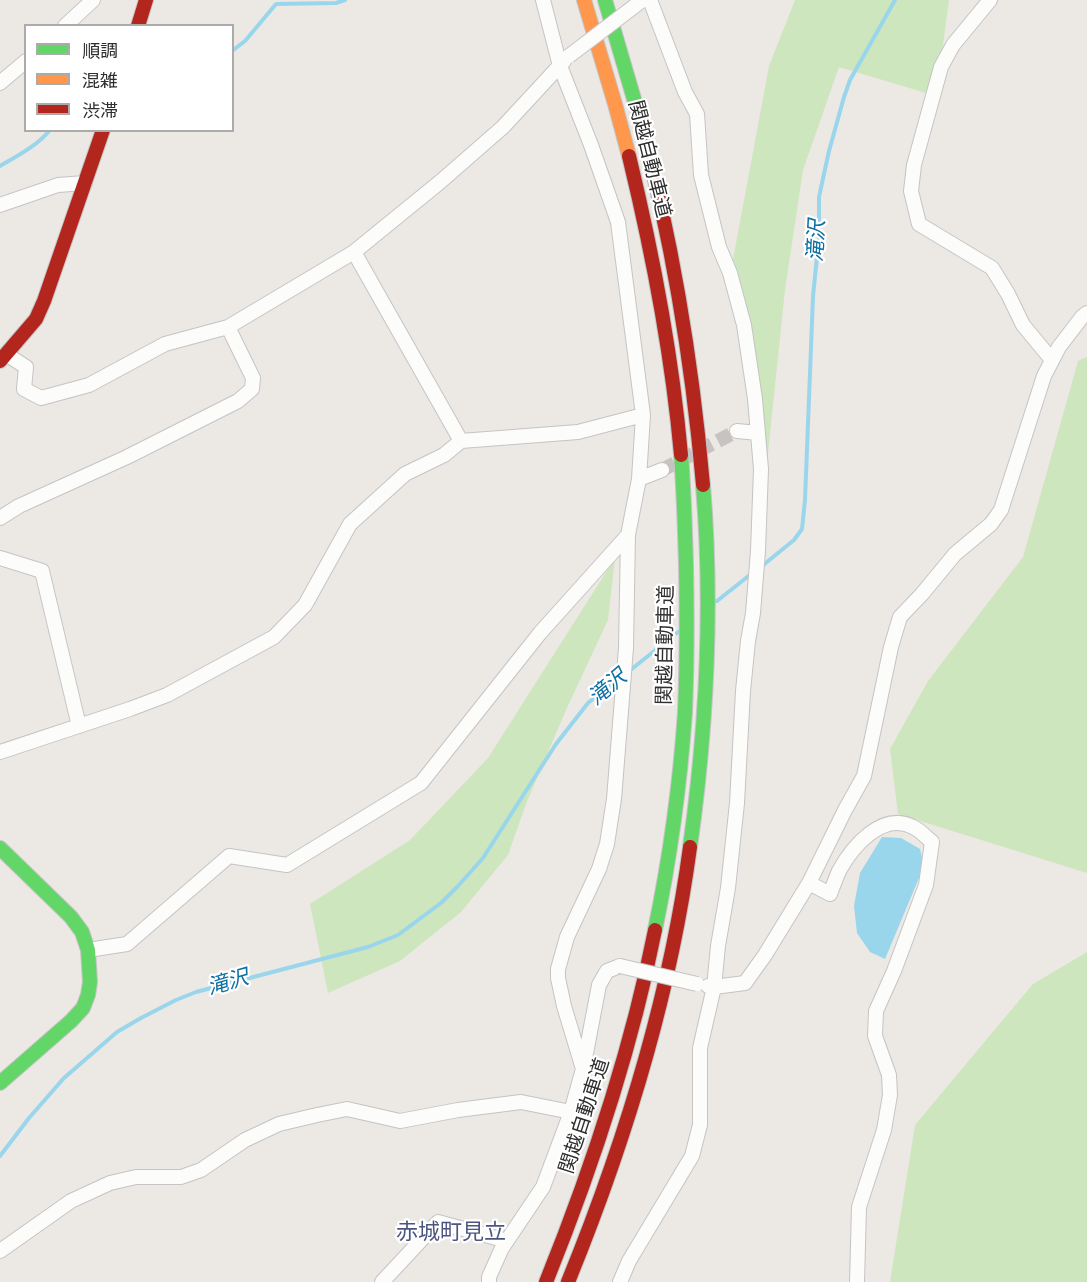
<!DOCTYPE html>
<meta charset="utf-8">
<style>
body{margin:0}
#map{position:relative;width:1087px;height:1282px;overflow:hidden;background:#ece8e4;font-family:Manrope,"Noto Sans JP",sans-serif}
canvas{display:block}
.legend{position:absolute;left:24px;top:24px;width:210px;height:108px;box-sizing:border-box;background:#fff;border:2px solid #ababab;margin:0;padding:8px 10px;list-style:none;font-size:18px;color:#2e2e2e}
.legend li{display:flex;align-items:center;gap:12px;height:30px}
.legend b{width:30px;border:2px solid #ababab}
</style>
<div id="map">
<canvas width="1087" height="1282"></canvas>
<ul class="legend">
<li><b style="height:8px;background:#63d668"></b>順調</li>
<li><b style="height:8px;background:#ff974d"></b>混雑</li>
<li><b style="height:8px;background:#b3261e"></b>渋滞</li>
</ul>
</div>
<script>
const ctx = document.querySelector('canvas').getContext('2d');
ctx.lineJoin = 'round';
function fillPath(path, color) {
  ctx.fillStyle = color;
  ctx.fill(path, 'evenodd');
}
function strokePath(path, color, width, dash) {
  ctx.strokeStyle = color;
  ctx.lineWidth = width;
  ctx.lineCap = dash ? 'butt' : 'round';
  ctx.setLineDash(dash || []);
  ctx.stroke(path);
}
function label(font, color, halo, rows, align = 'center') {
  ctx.font = font + ' Manrope,"Noto Sans JP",sans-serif';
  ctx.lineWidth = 4.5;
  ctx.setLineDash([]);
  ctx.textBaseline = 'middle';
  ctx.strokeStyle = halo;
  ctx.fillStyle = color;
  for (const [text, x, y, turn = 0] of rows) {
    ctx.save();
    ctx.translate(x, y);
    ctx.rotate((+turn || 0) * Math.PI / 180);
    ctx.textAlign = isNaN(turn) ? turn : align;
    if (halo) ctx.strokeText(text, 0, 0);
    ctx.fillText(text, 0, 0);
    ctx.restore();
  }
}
const green = new Path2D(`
 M 795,0 L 949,0 L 936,96 L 839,67 L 803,170 L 785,290 L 767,463 L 731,270 L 769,66 Z
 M 1087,357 L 1087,873 L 898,814 L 890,749 L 928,681 L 1023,557 L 1078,361 Z
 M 615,558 L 608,620 L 566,710 L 526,804 L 508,855 L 461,912 L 400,961 L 328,993 L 310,904 L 410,840 L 488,758 Z
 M 1087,952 L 1087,1282 L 890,1282 L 915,1125 L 1033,984 Z`);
const water = new Path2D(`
 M 882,837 L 901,838 L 920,849 L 924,866 L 885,959 L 870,952 L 857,933 L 854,906 L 860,873 Z`);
const stream = new Path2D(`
 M 232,51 L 245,41 L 276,4 L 336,3 L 345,0
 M 0,166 C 17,156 37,146 50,130
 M 762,566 L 794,540 L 802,529 L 805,500 L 813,296 L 819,237 L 819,197 L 829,151 L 844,97 L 850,80 L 895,0
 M 717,601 L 751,574
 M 628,672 L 678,632
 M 0,1156 L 29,1118 L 64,1078 L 117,1032 L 141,1018 L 176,1000 L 196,992 L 368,947 L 398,935 L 441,903 L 458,886 L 483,858 L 556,744 L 588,703 L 619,678`);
const streetTunnel = new Path2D(`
 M 662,470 L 737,431`);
const street = new Path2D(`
 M 543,0 L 560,66 L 591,145 L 618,222 L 643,415 L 639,479 L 628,535 L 626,648 L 614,799 L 607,844 L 599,869 L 567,937 L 558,969 L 558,978 L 564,1006 L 583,1069
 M 990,0 L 953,45 L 941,67 L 914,165 L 911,191 L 919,224 L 992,268 L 1008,294 L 1023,325 L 1052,360
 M 65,26 L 93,0
 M 0,83 L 26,61
 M 0,205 L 58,185 L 85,183
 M 354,252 L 461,441
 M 6,354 L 26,367 L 24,389 L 41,398 L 89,385 L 165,344 L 228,327 L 354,252 L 440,182 L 503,127 L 564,61
 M 737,431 L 758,433
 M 639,479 L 662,470
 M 0,518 L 19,506 L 127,457 L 238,401 L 252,389 L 253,378 L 228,327
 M 0,558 L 42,571 L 79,726
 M 0,752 L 130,709 L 167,695 L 274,637 L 305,605 L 350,524 L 405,474 L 444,455 L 461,441 L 578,432 L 643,415
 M 809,883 L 830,894 C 833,886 836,878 839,871 C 852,847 882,811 913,827 C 920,830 926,837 932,842 L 926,885 L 894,971 L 876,1011 L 875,1036 L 889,1075 L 890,1095 L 884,1130 L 859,1207 L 857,1282
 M 88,950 L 127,944 L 229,856 L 287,865 L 421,783 L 540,633 L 628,535
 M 708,986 L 714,987 L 745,983 L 765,955 L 809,883 L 845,810 L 864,776 L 891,647 L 900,617 L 922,594 L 955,554 L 991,524 L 1001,510 L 1044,376 L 1059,347 L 1082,317 L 1087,313
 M 0,1251 L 71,1201 L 110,1183 L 136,1177 L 181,1177 L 201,1170 L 245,1140 L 279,1124 L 317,1115 L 347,1109 L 400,1121 L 458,1110 L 521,1102 L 571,1112
 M 382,1282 L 438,1222 L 507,1241
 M 489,1282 L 489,1277 L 502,1248 L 543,1187 L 571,1112 L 583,1069 L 599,985 L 607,971 L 620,966
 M 620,1282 L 629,1261 L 692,1156 L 700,1125 L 700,1048 L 714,987 L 718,946 L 728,888 L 737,803 L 743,691 L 748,641 L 753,613 L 758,551 L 761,469 L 755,399 L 744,325 L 730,273 L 719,247 L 701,175 L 697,114 L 685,92 L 650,0`);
const fast = new Path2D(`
 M 605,0 L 639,116
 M 690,847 C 707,726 713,607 703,485
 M 0,848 L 71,917 L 82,932 L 88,950 L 90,982 L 88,995 L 83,1008 L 71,1021 L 0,1083
 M 655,930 C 670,858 680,785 685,712 C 687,663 687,614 686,565 C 685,529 684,492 681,455`);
const slow = new Path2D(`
 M 584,0 L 615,104 L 629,156`);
const jam = new Path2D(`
 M 138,26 L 146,0
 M 639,116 C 672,239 692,359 703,485
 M 629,156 C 653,255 672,354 681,455
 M 0,361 L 36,319 L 44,301 L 103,130
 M 546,1282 C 592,1168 631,1051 655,930
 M 568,1282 C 625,1142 670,997 690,847`);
const streetBridge = new Path2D(`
 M 569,56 L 640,2
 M 620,966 L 697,984`);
const streetNames = [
 ["関越自動車道",649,159,76],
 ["関越自動車道",666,645,-89],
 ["関越自動車道",585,1116,-72]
];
const waterNames = [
 ["滝沢",817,241,-87],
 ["滝沢",608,688,-40],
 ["滝沢",228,983,-16]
];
const quarterNames = [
 ["赤城町見立",451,1233]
];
fillPath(green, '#cee6be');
fillPath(water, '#99d6ec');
strokePath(stream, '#99d6ec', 4);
strokePath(streetTunnel, '#c6c3c0', 14, [14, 7]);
strokePath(street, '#c5c4c5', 16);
strokePath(fast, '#c5c4c5', 16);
strokePath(slow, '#c5c4c5', 16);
strokePath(jam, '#c5c4c5', 16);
strokePath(street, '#fcfcfb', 14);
strokePath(fast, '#63d668', 14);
strokePath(slow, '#ff974d', 14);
strokePath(jam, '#b3261e', 14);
strokePath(streetBridge, '#c5c4c5', 16, []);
strokePath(streetBridge, '#fcfcfb', 14);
label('20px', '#2e2e2e', '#fff', streetNames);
label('italic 21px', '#0d6fa3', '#fff', waterNames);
label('22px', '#4d5680', '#fff', quarterNames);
</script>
